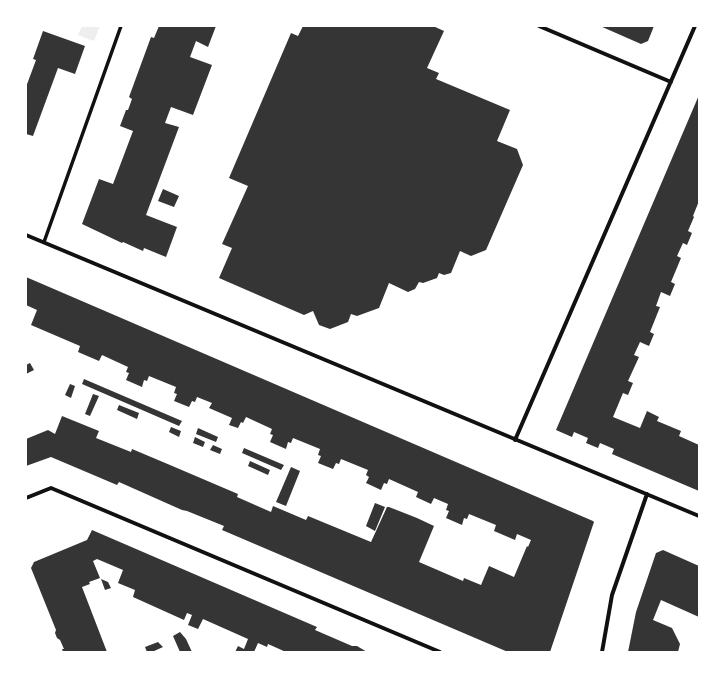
<!DOCTYPE html>
<style>
body{margin:0}
#map{position:relative;width:725px;height:678px;overflow:hidden;background:#fff;font-family:Mulish,sans-serif}
canvas{display:block}
.frame{position:absolute;inset:0;border:27px solid #fff;pointer-events:none}
</style>
<div id="map">
<canvas width="725" height="678"></canvas>
<div class="frame"></div>
</div>
<script>
const ctx = document.querySelector('canvas').getContext('2d');
ctx.lineJoin = 'round';
function fillPath(path, color) {
  ctx.fillStyle = color;
  ctx.fill(path, 'evenodd');
}
function strokePath(path, color, width, dash) {
  ctx.strokeStyle = color;
  ctx.lineWidth = width;
  ctx.lineCap = dash ? 'butt' : 'round';
  ctx.setLineDash(dash || []);
  ctx.stroke(path);
}
const green = new Path2D(`
 M 82,26 L 100,26 L 94,41 L 78,35 Z`);
const building = new Path2D(`
 M 159,26 L 216,26 L 208,47 L 196,41 L 190,57 L 212,65 L 193,115 L 171,107 L 165,123 L 179,127 L 146,215 L 177,227 L 166,257 L 144,248 L 143,251 L 123,242 L 122,243 L 82,224 L 99,179 L 113,184 L 133,131 L 120,126 L 126,110 L 128,110 L 132,99 L 129,97 L 151,37 L 154,38 Z
 M 303,26 L 433,26 L 444,31 L 427,68 L 439,73 L 436,79 L 510,110 L 497,141 L 517,149 L 523,165 L 486,250 L 471,256 L 460,251 L 451,273 L 444,275 L 439,273 L 437,278 L 423,283 L 419,282 L 415,289 L 408,292 L 389,283 L 379,308 L 357,316 L 351,314 L 348,322 L 330,329 L 319,325 L 313,311 L 304,315 L 219,278 L 232,248 L 222,244 L 248,186 L 229,178 L 291,33 L 298,36 Z
 M 600,26 L 654,26 L 648,41 L 641,44 Z
 M 43,31 L 85,46 L 75,74 L 58,68 L 33,136 L 26,134 L 26,87 L 36,60 L 33,59 Z
 M 699,95 L 699,201 L 693,216 L 694,217 L 688,231 L 692,233 L 687,245 L 683,243 L 677,256 L 681,258 L 671,282 L 675,284 L 670,296 L 661,292 L 656,306 L 660,307 L 650,332 L 654,334 L 649,346 L 640,342 L 634,355 L 639,357 L 628,381 L 633,383 L 628,395 L 623,393 L 613,417 L 640,428 L 647,411 L 659,417 L 657,421 L 681,431 L 679,436 L 699,445 L 699,491 L 612,454 L 614,449 L 600,443 L 598,448 L 586,443 L 588,438 L 574,432 L 572,437 L 556,430 Z
 M 163,189 L 179,196 L 174,207 L 158,201 Z
 M 26,277 L 593,521 L 594,522 L 550,652 L 508,652 L 222,530 L 224,526 L 187,511 L 182,510 L 119,482 L 117,485 L 51,457 L 26,466 L 26,439 L 48,430 L 55,434 L 62,416 L 99,431 L 96,438 L 131,452 L 132,449 L 170,465 L 238,494 L 237,497 L 271,512 L 273,506 L 306,520 L 308,516 L 371,542 L 387,507 L 389,507 L 417,518 L 434,526 L 419,562 L 463,581 L 464,578 L 481,585 L 489,566 L 514,577 L 527,546 L 528,547 L 531,540 L 517,534 L 515,540 L 494,531 L 496,525 L 469,514 L 467,519 L 464,518 L 462,525 L 446,518 L 449,511 L 446,510 L 448,504 L 434,498 L 431,504 L 416,497 L 418,492 L 389,479 L 387,484 L 384,483 L 381,490 L 366,483 L 369,477 L 366,475 L 368,470 L 341,459 L 339,464 L 336,463 L 333,469 L 318,463 L 321,456 L 318,455 L 320,449 L 293,438 L 291,443 L 288,442 L 286,449 L 270,442 L 273,435 L 270,434 L 272,429 L 246,417 L 243,423 L 241,422 L 238,428 L 229,425 L 232,418 L 209,408 L 212,403 L 197,397 L 195,402 L 192,401 L 189,407 L 174,401 L 177,394 L 174,393 L 176,387 L 149,376 L 147,381 L 144,380 L 142,387 L 126,380 L 129,373 L 126,372 L 128,367 L 102,355 L 99,361 L 78,352 L 80,346 L 31,325 L 37,310 L 26,305 Z
 M 30,363 L 34,370 L 26,374 L 26,365 Z
 M 84,379 L 182,421 L 179,426 L 82,384 Z
 M 70,384 L 75,386 L 71,398 L 65,395 Z
 M 93,394 L 99,396 L 90,416 L 85,414 Z
 M 119,405 L 139,413 L 137,419 L 117,410 Z
 M 171,427 L 181,431 L 179,437 L 169,432 Z
 M 198,428 L 218,437 L 216,442 L 196,434 Z
 M 195,437 L 205,442 L 203,447 L 193,443 Z
 M 213,445 L 222,449 L 220,454 L 210,450 Z
 M 244,448 L 284,465 L 281,470 L 242,453 Z
 M 250,461 L 270,470 L 268,475 L 248,466 Z
 M 291,467 L 300,471 L 286,506 L 276,502 Z
 M 375,503 L 385,507 L 375,531 L 366,526 Z
 M 92,530 L 317,627 L 315,630 L 352,646 L 357,646 L 367,652 L 286,652 L 268,644 L 267,647 L 258,643 L 254,652 L 235,652 L 238,646 L 244,649 L 248,639 L 203,619 L 198,629 L 188,625 L 192,615 L 187,613 L 184,620 L 133,597 L 135,590 L 118,583 L 123,570 L 97,559 L 93,561 L 100,578 L 89,582 L 90,584 L 82,587 L 107,652 L 63,652 L 62,649 L 64,649 L 60,640 L 57,638 L 55,633 L 56,630 L 31,568 L 34,562 L 87,540 Z
 M 663,550 L 699,566 L 699,617 L 661,600 L 653,620 L 672,628 L 680,644 L 678,652 L 628,652 L 636,612 L 656,553 Z
 M 101,579 L 108,582 L 111,588 L 105,590 Z
 M 180,632 L 186,639 L 192,652 L 180,652 L 173,636 Z
 M 158,642 L 163,647 L 152,652 L 147,652 L 145,647 Z`);
const pedestrian = new Path2D(`
 M 44,242 L 121,26`);
const minor = new Path2D(`
 M 539,26 L 671,82
 M 26,235 L 699,516
 M 515,440 L 695,26
 M 26,498 L 51,488 L 440,652
 M 602,652 L 612,595 L 647,494`);
fillPath(green, '#eee');
fillPath(building, '#353535');
strokePath(pedestrian, '#111', 3.5);
strokePath(minor, '#111', 4);
</script>
